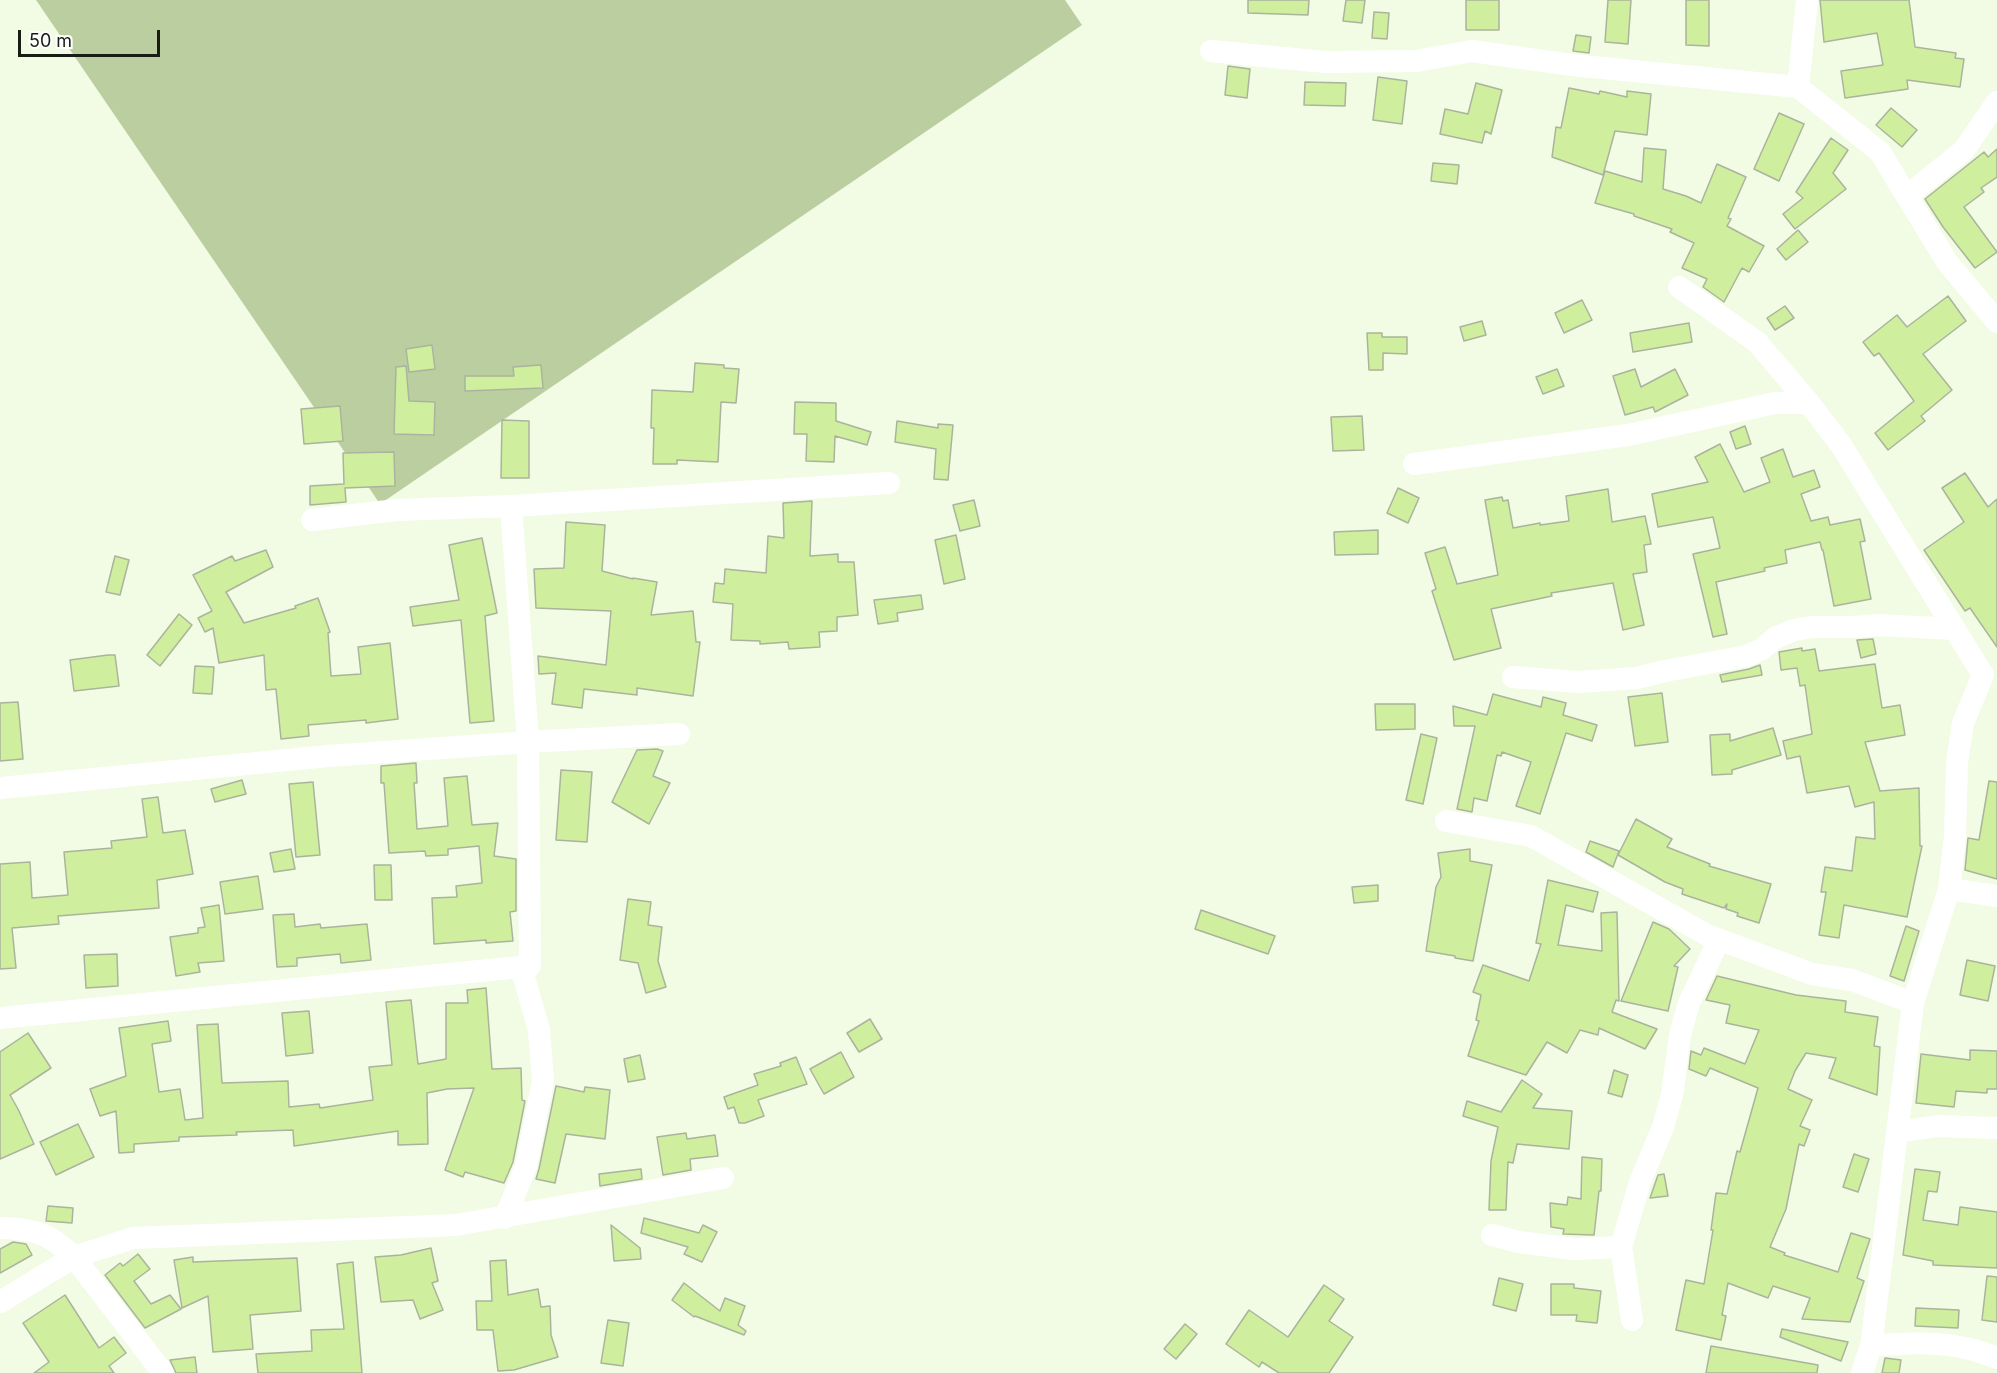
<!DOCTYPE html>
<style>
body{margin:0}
#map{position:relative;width:1997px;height:1373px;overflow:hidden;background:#f2fce4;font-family:Inter,sans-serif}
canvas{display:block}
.scale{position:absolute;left:18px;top:30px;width:142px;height:27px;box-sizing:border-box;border:3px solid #1a1d15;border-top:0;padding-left:8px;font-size:18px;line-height:21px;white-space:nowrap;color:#1a1d15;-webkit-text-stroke:4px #fff;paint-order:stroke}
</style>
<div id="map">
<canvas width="1997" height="1373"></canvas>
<div class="scale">50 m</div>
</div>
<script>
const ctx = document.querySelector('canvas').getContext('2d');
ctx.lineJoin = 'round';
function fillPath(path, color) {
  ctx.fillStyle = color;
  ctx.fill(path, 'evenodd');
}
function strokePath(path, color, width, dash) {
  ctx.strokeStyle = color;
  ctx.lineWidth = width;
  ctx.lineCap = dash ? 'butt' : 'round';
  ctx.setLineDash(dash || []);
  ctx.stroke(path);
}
const green = new Path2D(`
 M 36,0 L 1065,0 L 1082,25 L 380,504 Z`);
const building = new Path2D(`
 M 1248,0 L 1309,0 L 1308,15 L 1248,13 Z
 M 1346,0 L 1365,0 L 1362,23 L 1343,21 Z
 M 1466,0 L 1499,0 L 1499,30 L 1466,30 Z
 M 1608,0 L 1631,0 L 1628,44 L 1605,42 Z
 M 1686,0 L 1709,0 L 1709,46 L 1686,45 Z
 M 1820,0 L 1909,0 L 1915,47 L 1956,53 L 1955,58 L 1964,59 L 1960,87 L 1907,80 L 1908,89 L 1845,98 L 1841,71 L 1883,65 L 1877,33 L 1824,42 Z
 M 1374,12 L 1389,13 L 1387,39 L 1372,38 Z
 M 1576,35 L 1591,37 L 1589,53 L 1573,51 Z
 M 1228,66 L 1250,69 L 1247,98 L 1225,95 Z
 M 1378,77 L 1407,81 L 1402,124 L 1373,120 Z
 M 1305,82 L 1346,83 L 1345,106 L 1304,105 Z
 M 1476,83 L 1502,90 L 1491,134 L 1485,131 L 1482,143 L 1440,134 L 1445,109 L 1468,114 Z
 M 1569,88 L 1599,94 L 1600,91 L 1627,97 L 1627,91 L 1651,94 L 1647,135 L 1615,131 L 1603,175 L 1552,157 L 1556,127 L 1561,128 Z
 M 1891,108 L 1917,130 L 1902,147 L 1876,125 Z
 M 1779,113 L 1804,124 L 1779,181 L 1754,169 Z
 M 1831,138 L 1848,150 L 1833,173 L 1846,189 L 1795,229 L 1783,214 L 1803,198 L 1796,192 Z
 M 1644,148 L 1666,150 L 1663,189 L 1686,196 L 1701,203 L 1717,164 L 1746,177 L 1728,218 L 1731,219 L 1727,226 L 1764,246 L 1749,272 L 1742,268 L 1724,302 L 1703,287 L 1707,279 L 1682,268 L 1694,243 L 1670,232 L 1672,229 L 1634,216 L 1634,214 L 1595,203 L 1605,171 L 1642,182 Z
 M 1997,149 L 1997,177 L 1981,188 L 1984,192 L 1964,207 L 1997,252 L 1975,268 L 1943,227 L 1925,199 L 1984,152 L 1988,157 Z
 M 1433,163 L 1459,165 L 1457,184 L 1431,181 Z
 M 1798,230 L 1808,242 L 1786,260 L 1777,249 Z
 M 1948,296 L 1966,321 L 1923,354 L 1952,390 L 1921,416 L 1925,421 L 1888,450 L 1875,433 L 1914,401 L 1879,353 L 1874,356 L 1863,342 L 1897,315 L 1907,327 Z
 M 1582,300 L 1592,320 L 1564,333 L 1555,313 Z
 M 1785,306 L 1794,318 L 1775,330 L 1767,318 Z
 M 1482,321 L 1486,335 L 1464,341 L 1460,327 Z
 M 1689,323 L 1692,342 L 1633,352 L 1630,333 Z
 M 1367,333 L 1382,333 L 1382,337 L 1407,337 L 1407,354 L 1383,353 L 1383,370 L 1369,370 Z
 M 432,345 L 435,369 L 409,372 L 406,349 Z
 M 695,363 L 724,365 L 724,368 L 739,369 L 736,403 L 721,402 L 718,462 L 677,460 L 677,464 L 653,464 L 654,428 L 651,428 L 652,390 L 693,392 Z
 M 541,365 L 543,388 L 465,391 L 465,376 L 514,376 L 513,367 Z
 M 406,366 L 409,401 L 435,402 L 434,435 L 394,434 L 396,367 Z
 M 1557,369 L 1564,386 L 1543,394 L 1536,377 Z
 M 1635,369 L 1641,387 L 1675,369 L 1688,395 L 1655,412 L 1653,407 L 1625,415 L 1613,376 Z
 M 795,402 L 836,403 L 836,421 L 871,432 L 867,445 L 835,436 L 834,462 L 806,461 L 807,434 L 794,434 Z
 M 340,406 L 343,441 L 304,444 L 301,409 Z
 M 1362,416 L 1364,450 L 1333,451 L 1331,417 Z
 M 502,420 L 529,421 L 529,478 L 501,478 Z
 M 897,421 L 938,428 L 938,424 L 953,425 L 948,480 L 934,479 L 936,449 L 895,442 Z
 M 1745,426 L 1751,444 L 1736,449 L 1730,432 Z
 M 1720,444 L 1744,492 L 1770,482 L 1761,458 L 1783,449 L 1793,477 L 1814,470 L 1820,487 L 1801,494 L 1811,521 L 1828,517 L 1830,525 L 1860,519 L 1865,541 L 1860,542 L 1871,599 L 1834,606 L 1823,550 L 1822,550 L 1820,542 L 1785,550 L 1787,563 L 1764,568 L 1765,571 L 1716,582 L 1727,634 L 1713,637 L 1693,554 L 1720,548 L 1713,517 L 1658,527 L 1652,494 L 1708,482 L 1695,457 Z
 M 394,452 L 395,486 L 345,488 L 346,502 L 310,505 L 310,486 L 344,484 L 343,453 Z
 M 1965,473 L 1988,507 L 1997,499 L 1997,647 L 1970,608 L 1965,611 L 1924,550 L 1964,522 L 1942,488 Z
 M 1398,488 L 1419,498 L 1408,523 L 1387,513 Z
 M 1608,489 L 1612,522 L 1645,516 L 1651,544 L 1644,545 L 1647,572 L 1633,574 L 1644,625 L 1623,630 L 1613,583 L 1551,593 L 1552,596 L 1491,609 L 1501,648 L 1454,660 L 1432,591 L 1436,589 L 1425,553 L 1445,547 L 1457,584 L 1498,575 L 1485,500 L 1502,497 L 1503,501 L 1508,500 L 1513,528 L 1540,523 L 1540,525 L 1569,521 L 1566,496 Z
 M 974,500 L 980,526 L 960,531 L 953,505 Z
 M 812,501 L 810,556 L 838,554 L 838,562 L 854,562 L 858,615 L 837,617 L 837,631 L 819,632 L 820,647 L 789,649 L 788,642 L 760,644 L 760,641 L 731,640 L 733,604 L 713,602 L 715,583 L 724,584 L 725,569 L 766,573 L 768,536 L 784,538 L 783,503 Z
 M 566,522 L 605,525 L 602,571 L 633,579 L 633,578 L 657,582 L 651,615 L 693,611 L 696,642 L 700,642 L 693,696 L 637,688 L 637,695 L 584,689 L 582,708 L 552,704 L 556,673 L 539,674 L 538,656 L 606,665 L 611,611 L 536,608 L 534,569 L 564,568 Z
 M 1378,530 L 1378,554 L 1335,555 L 1334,532 Z
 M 956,535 L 965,579 L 944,584 L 935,540 Z
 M 482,538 L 497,613 L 485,616 L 494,721 L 470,723 L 461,620 L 413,626 L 410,607 L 459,600 L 449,545 Z
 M 266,550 L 273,567 L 226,592 L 244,623 L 296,608 L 295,606 L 318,598 L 330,632 L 328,633 L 331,676 L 361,674 L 358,647 L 390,643 L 398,719 L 366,723 L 366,720 L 308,725 L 309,736 L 281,739 L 276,689 L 266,690 L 264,655 L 219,663 L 213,628 L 205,632 L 198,618 L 212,611 L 193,575 L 232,556 L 235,561 Z
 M 115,556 L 129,560 L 120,595 L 106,592 Z
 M 921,595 L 923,609 L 897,613 L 898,621 L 878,624 L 874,600 Z
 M 179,614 L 192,625 L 160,666 L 147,655 Z
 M 1873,639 L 1876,654 L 1861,658 L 1857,640 Z
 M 1802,648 L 1802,651 L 1815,649 L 1819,671 L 1875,664 L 1882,708 L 1900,705 L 1905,735 L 1865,742 L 1880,791 L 1919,788 L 1920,846 L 1922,846 L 1907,917 L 1844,905 L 1839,938 L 1819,935 L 1826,892 L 1821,892 L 1825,867 L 1852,871 L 1856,837 L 1875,839 L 1874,802 L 1855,807 L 1849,786 L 1807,793 L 1800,756 L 1787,759 L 1783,741 L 1812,734 L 1805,685 L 1800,686 L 1797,668 L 1781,670 L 1779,652 Z
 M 108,655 L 115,655 L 119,686 L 74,691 L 70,660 Z
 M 1760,665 L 1762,675 L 1722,682 L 1720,675 L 1749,669 Z
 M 195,666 L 214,667 L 212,694 L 193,693 Z
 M 1662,693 L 1668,742 L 1635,746 L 1628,697 Z
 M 1493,694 L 1541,707 L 1543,697 L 1566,703 L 1563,715 L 1597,725 L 1592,741 L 1566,733 L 1540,814 L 1516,806 L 1531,762 L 1502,752 L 1501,756 L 1497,755 L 1487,801 L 1474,798 L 1472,812 L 1457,809 L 1475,726 L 1454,726 L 1453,706 L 1487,715 Z
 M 18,702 L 23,759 L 0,761 L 0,703 Z
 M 1375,704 L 1415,704 L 1415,729 L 1376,730 Z
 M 1773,728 L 1781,755 L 1732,770 L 1732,774 L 1712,775 L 1710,735 L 1730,734 L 1730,741 Z
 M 1421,734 L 1437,738 L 1423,804 L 1406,800 Z
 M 657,749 L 663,751 L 653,776 L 670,783 L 649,824 L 612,802 L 637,750 Z
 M 416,763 L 417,783 L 414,783 L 417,829 L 448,826 L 444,778 L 467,776 L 472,825 L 498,823 L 494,856 L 516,859 L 516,911 L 510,912 L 513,941 L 486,943 L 486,940 L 434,944 L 432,898 L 457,897 L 456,886 L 482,883 L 479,846 L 448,849 L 448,855 L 426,856 L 425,851 L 389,853 L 384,783 L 381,783 L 381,766 Z
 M 561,770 L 592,772 L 587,842 L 556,840 Z
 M 242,780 L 246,794 L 215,802 L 211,789 Z
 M 1989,781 L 1997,782 L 1997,879 L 1965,870 L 1968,838 L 1979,840 Z
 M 313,782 L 320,855 L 296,857 L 289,784 Z
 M 158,797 L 163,833 L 185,830 L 193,874 L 157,880 L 159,908 L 58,916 L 59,924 L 12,928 L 16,968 L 0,969 L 0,864 L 30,862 L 32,898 L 68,895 L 64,852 L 112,848 L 111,841 L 147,837 L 142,799 Z
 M 1636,819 L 1672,839 L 1667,847 L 1710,864 L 1709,866 L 1771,884 L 1759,923 L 1737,916 L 1738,913 L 1726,909 L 1727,904 L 1724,908 L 1682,894 L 1683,889 L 1665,882 L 1618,855 Z
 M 1590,841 L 1619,851 L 1613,867 L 1586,852 Z
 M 291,849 L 295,869 L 274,872 L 270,853 Z
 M 1470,849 L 1470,861 L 1492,865 L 1473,961 L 1455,958 L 1455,956 L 1426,951 L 1436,887 L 1441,877 L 1438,853 Z
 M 374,865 L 391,865 L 392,900 L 375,900 Z
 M 258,876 L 263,909 L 225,914 L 220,882 Z
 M 1548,880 L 1598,892 L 1593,912 L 1566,905 L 1558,945 L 1602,951 L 1601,913 L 1617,912 L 1619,1001 L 1616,1000 L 1612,1012 L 1657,1029 L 1645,1049 L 1599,1028 L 1598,1035 L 1580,1030 L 1567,1053 L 1547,1042 L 1526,1075 L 1468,1056 L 1479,1021 L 1476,1020 L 1481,995 L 1473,992 L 1483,965 L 1529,981 L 1541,944 L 1536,943 Z
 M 1378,885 L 1378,901 L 1354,903 L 1352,887 Z
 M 628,899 L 651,902 L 648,925 L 662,927 L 658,961 L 666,987 L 646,993 L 638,963 L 620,960 Z
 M 219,905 L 224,961 L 198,963 L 200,972 L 176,976 L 170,937 L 198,933 L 198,928 L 205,927 L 201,908 Z
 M 1201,910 L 1275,936 L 1268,954 L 1195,929 Z
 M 294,914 L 295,927 L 320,924 L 321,928 L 367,924 L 371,960 L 341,963 L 340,954 L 297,958 L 297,966 L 277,967 L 273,915 Z
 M 1653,922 L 1669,929 L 1690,949 L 1674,966 L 1678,967 L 1668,1011 L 1621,1001 Z
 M 1906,926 L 1919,931 L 1904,981 L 1890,976 Z
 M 117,954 L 118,986 L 86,988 L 84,955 Z
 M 1967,960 L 1995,966 L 1988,1001 L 1960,995 Z
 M 1717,976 L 1796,995 L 1846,1001 L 1845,1012 L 1878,1017 L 1874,1046 L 1880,1047 L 1877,1095 L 1829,1078 L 1836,1058 L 1806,1053 L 1795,1071 L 1788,1089 L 1812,1100 L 1800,1126 L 1810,1130 L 1804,1146 L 1799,1144 L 1786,1209 L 1770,1247 L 1785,1253 L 1784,1255 L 1838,1272 L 1851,1233 L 1870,1239 L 1857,1278 L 1864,1281 L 1850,1322 L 1802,1319 L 1810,1298 L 1773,1286 L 1768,1298 L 1728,1283 L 1722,1315 L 1726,1316 L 1721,1340 L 1676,1330 L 1686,1280 L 1704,1284 L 1713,1230 L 1711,1230 L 1716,1193 L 1727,1194 L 1737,1151 L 1740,1152 L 1758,1088 L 1710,1068 L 1706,1076 L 1689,1069 L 1691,1051 L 1701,1055 L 1704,1048 L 1745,1064 L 1759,1030 L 1726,1023 L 1730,1005 L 1706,1000 Z
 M 486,988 L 492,1069 L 521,1068 L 522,1100 L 525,1101 L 513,1162 L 504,1183 L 465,1172 L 463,1177 L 445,1170 L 474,1088 L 447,1089 L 427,1093 L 428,1144 L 398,1145 L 398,1131 L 294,1146 L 293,1130 L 236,1132 L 237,1135 L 179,1137 L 179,1141 L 134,1144 L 134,1152 L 119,1153 L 116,1111 L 100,1116 L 90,1089 L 126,1076 L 119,1028 L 168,1021 L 171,1041 L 152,1044 L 159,1092 L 180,1089 L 185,1120 L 203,1118 L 197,1025 L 218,1024 L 222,1083 L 288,1081 L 289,1107 L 319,1104 L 320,1108 L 373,1100 L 369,1067 L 392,1065 L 386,1002 L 411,1000 L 418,1064 L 446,1059 L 446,1003 L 468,1003 L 467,990 Z
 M 309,1011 L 313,1053 L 286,1056 L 282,1013 Z
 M 870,1019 L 882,1039 L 859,1052 L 847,1033 Z
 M 28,1033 L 51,1068 L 10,1095 L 18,1109 L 34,1144 L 0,1159 L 0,1052 Z
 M 1970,1050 L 1997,1051 L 1997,1089 L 1987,1089 L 1987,1093 L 1956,1091 L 1954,1107 L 1916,1103 L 1921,1054 L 1970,1060 Z
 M 841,1052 L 854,1077 L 824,1094 L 810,1069 Z
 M 640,1055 L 645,1079 L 628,1082 L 624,1059 Z
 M 796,1057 L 807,1084 L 758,1100 L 764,1116 L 745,1123 L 739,1123 L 734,1107 L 728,1109 L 724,1097 L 758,1085 L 754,1074 L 781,1066 L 780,1063 Z
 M 1614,1070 L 1628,1075 L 1622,1097 L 1608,1093 Z
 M 1522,1080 L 1542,1094 L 1533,1108 L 1572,1111 L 1569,1149 L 1517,1144 L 1513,1163 L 1508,1162 L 1506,1210 L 1489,1210 L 1491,1161 L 1498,1127 L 1463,1116 L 1467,1101 L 1501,1112 Z
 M 556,1086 L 584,1092 L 585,1087 L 610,1090 L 605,1139 L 566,1134 L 555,1183 L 536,1179 L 539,1169 Z
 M 78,1124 L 94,1157 L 56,1175 L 40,1142 Z
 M 686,1133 L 687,1139 L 715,1135 L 718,1156 L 690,1159 L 691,1170 L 663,1175 L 657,1137 Z
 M 1854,1154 L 1869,1159 L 1858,1192 L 1843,1187 Z
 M 1582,1157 L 1602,1159 L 1601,1191 L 1599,1191 L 1594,1235 L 1563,1234 L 1564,1229 L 1551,1227 L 1550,1203 L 1567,1205 L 1568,1197 L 1581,1199 Z
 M 641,1169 L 642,1179 L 600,1186 L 599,1174 Z
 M 1915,1169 L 1940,1172 L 1937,1192 L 1928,1191 L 1923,1220 L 1958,1225 L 1960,1207 L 1997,1212 L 1997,1268 L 1933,1265 L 1933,1261 L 1903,1255 Z
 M 1664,1174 L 1668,1196 L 1650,1198 L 1658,1175 Z
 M 48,1206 L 73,1208 L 72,1223 L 46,1221 Z
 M 644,1218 L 699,1233 L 703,1225 L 717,1232 L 702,1262 L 684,1254 L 688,1247 L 641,1233 Z
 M 611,1225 L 640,1248 L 641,1259 L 614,1261 Z
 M 13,1242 L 26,1244 L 32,1255 L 0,1273 L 0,1249 Z
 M 431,1248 L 438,1281 L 432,1283 L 443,1310 L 420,1319 L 413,1300 L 381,1302 L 375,1257 L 401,1255 Z
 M 138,1254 L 150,1269 L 134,1281 L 151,1304 L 170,1295 L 181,1309 L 145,1328 L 105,1275 L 120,1263 L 123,1266 Z
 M 193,1257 L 193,1262 L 297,1258 L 301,1311 L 250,1315 L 253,1349 L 213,1352 L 208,1296 L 182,1308 L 174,1260 Z
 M 506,1260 L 508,1295 L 538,1289 L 541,1307 L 550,1306 L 551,1335 L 558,1357 L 514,1370 L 498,1371 L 493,1330 L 477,1330 L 476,1301 L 492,1301 L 490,1261 Z
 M 353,1262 L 362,1373 L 258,1373 L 256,1354 L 312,1351 L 311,1330 L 344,1329 L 337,1264 Z
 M 1987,1276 L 1997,1277 L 1997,1322 L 1982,1320 Z
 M 1499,1278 L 1523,1284 L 1516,1311 L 1493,1305 Z
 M 684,1283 L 720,1311 L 725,1298 L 745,1306 L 738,1325 L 746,1331 L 744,1335 L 695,1316 L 694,1317 L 672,1300 Z
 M 1551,1284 L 1574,1284 L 1574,1288 L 1601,1291 L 1597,1323 L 1576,1321 L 1577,1315 L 1551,1315 Z
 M 1324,1285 L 1344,1299 L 1329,1321 L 1353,1337 L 1329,1373 L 1279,1373 L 1262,1362 L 1259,1367 L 1226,1344 L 1249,1310 L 1288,1337 Z
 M 65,1295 L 99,1348 L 114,1337 L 126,1353 L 109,1366 L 114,1373 L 34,1373 L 49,1362 L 23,1323 Z
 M 1916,1308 L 1959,1310 L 1958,1328 L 1915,1326 Z
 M 608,1320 L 629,1323 L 623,1366 L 601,1363 Z
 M 1185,1324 L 1197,1334 L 1176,1359 L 1164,1349 Z
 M 1782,1329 L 1848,1342 L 1841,1361 L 1780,1337 Z
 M 1711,1346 L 1818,1365 L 1817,1373 L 1706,1373 Z
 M 195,1357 L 197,1373 L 176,1373 L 170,1360 Z
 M 1885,1358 L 1901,1360 L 1899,1373 L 1882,1373 Z`);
const street = new Path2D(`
 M 1211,51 L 1325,62 L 1416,61 L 1472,51 L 1572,65 L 1798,87 L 1880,152 L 1947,262 L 1997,322
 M 1798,87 L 1807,0
 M 1907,196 L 1964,150 L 1997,102
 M 1679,287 L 1757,342 L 1809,403 L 1841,445 L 1983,675
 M 1414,464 L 1628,435 L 1775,403 L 1809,403
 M 312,520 L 396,510 L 511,506 L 889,483
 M 1513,677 L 1577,682 L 1637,678 L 1665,671 L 1747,656 L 1762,649 L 1775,638 L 1794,630 L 1812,627 L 1853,627 L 1879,625 L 1955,629
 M 0,788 L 328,756 L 528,742 L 679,734
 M 1446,821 L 1531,836 L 1707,935 L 1812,974 L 1852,980 L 1913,1003
 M 1949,889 L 1997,896
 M 0,1018 L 530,966 L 528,742 L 511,506
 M 1898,1132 L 1937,1126 L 1997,1128
 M 505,1218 L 526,1166 L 543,1081 L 539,1030 L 521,967
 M 0,1228 C 35,1229 49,1233 74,1257 L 163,1373
 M 1492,1235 L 1519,1242 L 1574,1249 L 1621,1247
 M 0,1302 L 74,1257 L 133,1238 L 456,1225 L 723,1178
 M 1632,1320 L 1621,1247 L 1640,1182 L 1663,1127 L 1672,1095 L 1680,1035 L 1689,1003 L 1719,940
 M 1871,1346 C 1904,1343 1938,1341 1970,1349 C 1979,1351 1988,1355 1997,1358
 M 1862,1373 L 1871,1346 L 1913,1003 L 1949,889 L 1955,836 L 1957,763 L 1963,723 L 1983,675`);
fillPath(green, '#bbcea0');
fillPath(building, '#cfef9e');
strokePath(building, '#aab49d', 1.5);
strokePath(street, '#fff', 22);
</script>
